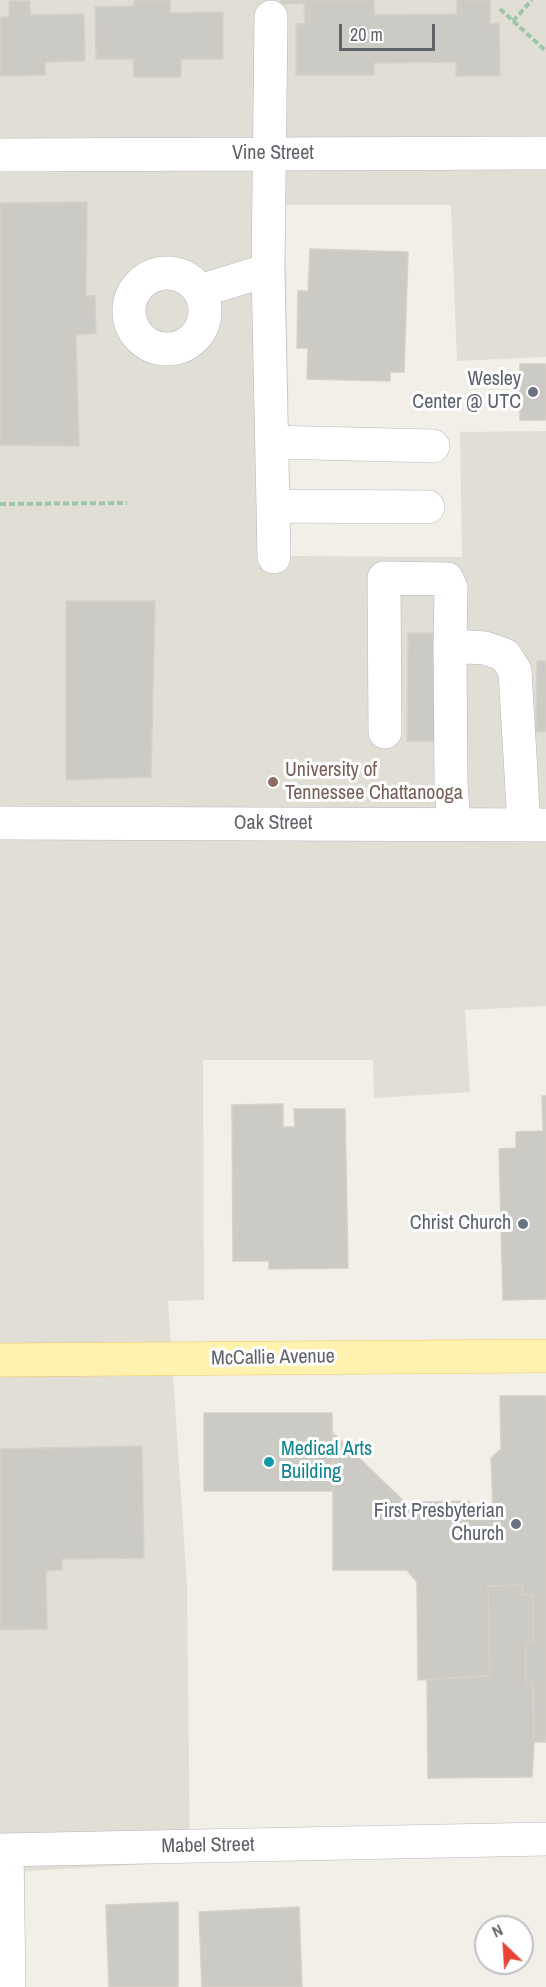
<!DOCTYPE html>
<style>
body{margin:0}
#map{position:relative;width:546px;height:1987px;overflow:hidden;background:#f1efe8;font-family:"Archivo Narrow",sans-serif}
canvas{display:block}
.north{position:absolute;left:474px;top:1915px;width:60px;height:60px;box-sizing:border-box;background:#fff;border:2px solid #bfc1c3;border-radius:50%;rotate:335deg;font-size:16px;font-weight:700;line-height:24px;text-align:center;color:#5f6368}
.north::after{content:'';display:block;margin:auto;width:21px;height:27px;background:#ea4335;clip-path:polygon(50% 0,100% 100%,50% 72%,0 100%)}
.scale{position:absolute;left:339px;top:24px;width:96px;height:27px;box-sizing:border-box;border:3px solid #5f6368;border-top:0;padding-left:8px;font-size:18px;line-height:21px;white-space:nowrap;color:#5f6368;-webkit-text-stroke:4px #fff;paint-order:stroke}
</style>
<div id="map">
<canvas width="546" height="1987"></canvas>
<div class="north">N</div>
<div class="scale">20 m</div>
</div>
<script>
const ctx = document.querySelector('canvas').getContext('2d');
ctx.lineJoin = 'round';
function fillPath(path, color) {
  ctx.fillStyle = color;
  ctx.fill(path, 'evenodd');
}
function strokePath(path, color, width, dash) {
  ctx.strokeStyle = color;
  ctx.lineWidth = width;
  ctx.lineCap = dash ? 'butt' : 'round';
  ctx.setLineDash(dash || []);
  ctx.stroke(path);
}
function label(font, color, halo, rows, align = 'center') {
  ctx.font = font + ' "Archivo Narrow",sans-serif';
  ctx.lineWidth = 6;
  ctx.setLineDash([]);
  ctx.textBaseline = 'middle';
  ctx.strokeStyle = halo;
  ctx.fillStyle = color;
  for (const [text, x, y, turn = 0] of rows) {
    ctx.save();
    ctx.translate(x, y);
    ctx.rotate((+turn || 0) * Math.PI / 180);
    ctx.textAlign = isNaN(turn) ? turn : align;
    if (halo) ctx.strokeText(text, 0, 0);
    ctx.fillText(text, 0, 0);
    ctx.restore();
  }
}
const education = new Path2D(`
 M 0,0 L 546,0 L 546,357 L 457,361 L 451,205 L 285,205 L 291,556 L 462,557 L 460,432 L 546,431 L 546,1006 L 465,1010 L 470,1092 L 374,1098 L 373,1060 L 203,1060 L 204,1300 L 168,1301 L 187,1585 L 190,1862 L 25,1871 L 23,1987 L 0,1987 Z`);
const building = new Path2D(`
 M 134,0 L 170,0 L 170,13 L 223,12 L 223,59 L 181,59 L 181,77 L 134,77 L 133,59 L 96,59 L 95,7 L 134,6 Z
 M 281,0 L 374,0 L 374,15 L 457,14 L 457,0 L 490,0 L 490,24 L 499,23 L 500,76 L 456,76 L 456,62 L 374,63 L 374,75 L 296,75 L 296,24 L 305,24 L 304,3 L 281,4 Z
 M 9,1 L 30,1 L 30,15 L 84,14 L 85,61 L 45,62 L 45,75 L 0,76 L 0,17 L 9,17 Z
 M 87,202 L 86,296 L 95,296 L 96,333 L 76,335 L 79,446 L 0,445 L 0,203 Z
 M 310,249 L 408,252 L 404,372 L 390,372 L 390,381 L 307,379 L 308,348 L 297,348 L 298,291 L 308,291 Z
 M 520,364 L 546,364 L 546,420 L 520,420 Z
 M 66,601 L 155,601 L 151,777 L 66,780 Z
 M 408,633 L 442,633 L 440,741 L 407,741 Z
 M 537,661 L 546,661 L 546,731 L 536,732 Z
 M 542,1096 L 546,1096 L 546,1299 L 503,1300 L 499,1149 L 516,1148 L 516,1132 L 543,1131 Z
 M 283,1104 L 283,1127 L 295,1127 L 294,1109 L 345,1109 L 348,1268 L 269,1269 L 269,1261 L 233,1261 L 232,1105 Z
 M 500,1396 L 546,1396 L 546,1742 L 534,1742 L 533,1683 L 526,1683 L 526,1644 L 533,1643 L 533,1595 L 522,1595 L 523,1585 L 488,1586 L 490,1676 L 418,1680 L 417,1582 L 407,1570 L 333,1570 L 333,1433 L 415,1512 L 416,1502 L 469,1501 L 470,1508 L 493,1507 L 491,1458 L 501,1449 Z
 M 204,1413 L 332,1413 L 333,1491 L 204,1491 Z
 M 142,1446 L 144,1558 L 62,1559 L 62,1570 L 46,1571 L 47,1629 L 0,1630 L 0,1449 Z
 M 523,1585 L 522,1595 L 533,1595 L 533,1643 L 526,1644 L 526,1683 L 533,1683 L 534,1742 L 532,1777 L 428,1778 L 427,1679 L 490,1676 L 488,1586 Z
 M 178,1902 L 178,1987 L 109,1987 L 106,1905 Z
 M 299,1907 L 302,1987 L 202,1987 L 199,1912 Z`);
const path = new Path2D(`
 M 500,9 L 546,51
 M 513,21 L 532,0
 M 0,504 L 127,503`);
const minor = new Path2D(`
 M 271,17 L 268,270 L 273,506 L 428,507
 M 0,155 L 546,153
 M129 311a38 38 0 1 1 76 0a38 38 0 1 1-76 0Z
 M 200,291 L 268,270
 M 272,442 L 433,446
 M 273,506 L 274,557
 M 385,732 L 384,578 L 447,579 L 451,588 L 450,646
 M 0,823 L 546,825
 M 454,824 L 451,784 L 450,646 L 485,648 L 505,655 L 515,671 L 524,825
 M 0,1850 L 546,1839
 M 7,1850 L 9,1987`);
const major = new Path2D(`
 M 0,1360 L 546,1356`);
const markers = [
 [533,392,6,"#6b7280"],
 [273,782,6,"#8d6e63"],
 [523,1224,6,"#6b7280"],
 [269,1462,6,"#0f9aa8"],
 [516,1524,6,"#6b7280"]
];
const streetNames = [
 ["Vine Street",273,154],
 ["Oak Street",273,824],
 ["McCallie Avenue",273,1358,-1],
 ["Mabel Street",208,1846,-1]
];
const worshipNames = [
 ["Wesley",521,380],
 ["Center @ UTC",521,403],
 ["Christ Church",511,1224],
 ["First Presbyterian",504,1512],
 ["Church",504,1535]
];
const educationNames = [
 ["University of",285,771],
 ["Tennessee Chattanooga",285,794]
];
const cultureNames = [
 ["Medical Arts",281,1450],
 ["Building",281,1473]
];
fillPath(education, '#e1ded6');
fillPath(building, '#cccac5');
strokePath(building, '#d6d1c6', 1.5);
strokePath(minor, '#b5b8bc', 34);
strokePath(major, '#f2c960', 34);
strokePath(path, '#9cc7a9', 4, [6, 3]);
strokePath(minor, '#fff', 33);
strokePath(major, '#fff2af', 33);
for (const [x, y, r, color] of markers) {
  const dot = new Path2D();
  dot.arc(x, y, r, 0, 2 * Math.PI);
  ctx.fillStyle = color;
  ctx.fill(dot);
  strokePath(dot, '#fff', 2);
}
label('20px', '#5f6368', '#fff', streetNames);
label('20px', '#5b616d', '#fff', worshipNames, 'right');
label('20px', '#785e54', '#fff', educationNames, 'left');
label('20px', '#0d838f', '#fff', cultureNames, 'left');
</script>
